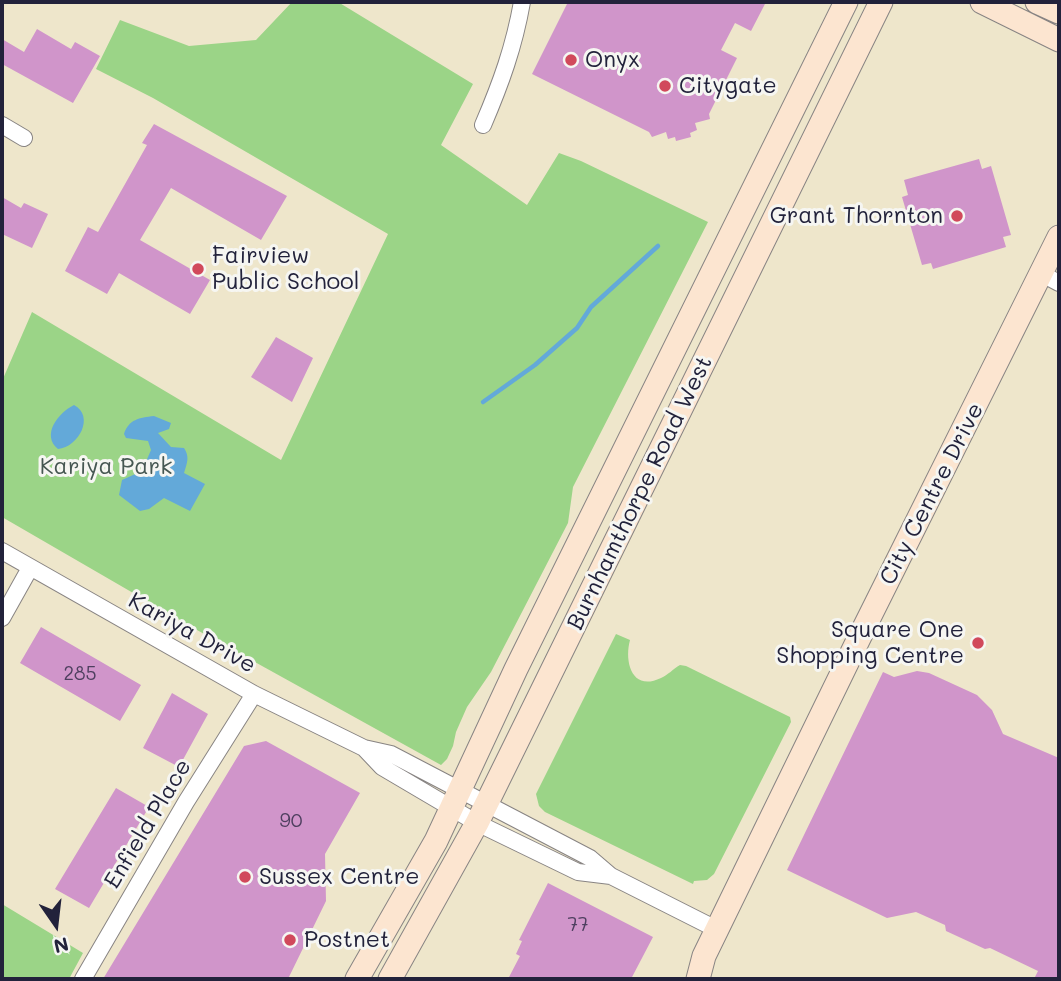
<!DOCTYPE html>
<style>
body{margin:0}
#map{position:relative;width:1061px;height:981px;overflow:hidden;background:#eee6cb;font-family:Mali,sans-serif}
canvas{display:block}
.frame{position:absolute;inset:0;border:4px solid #22223b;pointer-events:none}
.north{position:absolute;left:21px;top:890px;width:70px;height:70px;-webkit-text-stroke:5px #f6f6f2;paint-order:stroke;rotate:166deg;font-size:19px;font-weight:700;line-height:28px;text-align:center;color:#22223b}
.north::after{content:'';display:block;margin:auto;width:24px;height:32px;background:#22223b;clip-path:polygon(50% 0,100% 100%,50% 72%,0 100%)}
</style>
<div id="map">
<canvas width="1061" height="981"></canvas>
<div class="frame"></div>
<div class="north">N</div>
</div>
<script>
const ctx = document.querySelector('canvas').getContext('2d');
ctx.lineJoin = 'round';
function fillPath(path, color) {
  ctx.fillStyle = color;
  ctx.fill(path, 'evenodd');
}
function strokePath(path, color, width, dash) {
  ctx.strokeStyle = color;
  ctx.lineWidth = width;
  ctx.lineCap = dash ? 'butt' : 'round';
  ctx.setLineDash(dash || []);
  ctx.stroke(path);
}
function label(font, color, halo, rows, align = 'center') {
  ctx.font = font + ' Mali,sans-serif';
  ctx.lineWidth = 6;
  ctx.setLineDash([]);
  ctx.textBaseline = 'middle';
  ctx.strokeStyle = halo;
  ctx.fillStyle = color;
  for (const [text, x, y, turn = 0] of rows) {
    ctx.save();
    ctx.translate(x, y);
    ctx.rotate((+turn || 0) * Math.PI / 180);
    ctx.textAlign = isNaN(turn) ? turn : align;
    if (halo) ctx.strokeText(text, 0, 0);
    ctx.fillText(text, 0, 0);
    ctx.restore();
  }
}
const green = new Path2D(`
 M 292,2 L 338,2 L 473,84 L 441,145 L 527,205 L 559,153 L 581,161 L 708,222 L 573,487 L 568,523 L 491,672 L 467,707 L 456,732 L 453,746 L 447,759 L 441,765 L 197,630 L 2,517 L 2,381 L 32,312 L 281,460 L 388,234 L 153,98 L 96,69 L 120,20 L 189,46 L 256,40 Z
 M 616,634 L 630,640 C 624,662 632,692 661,678 C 668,675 673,669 680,665 L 686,666 L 790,717 L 791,722 L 714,874 L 707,880 L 694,881 L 693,884 L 545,812 L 539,806 L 536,794 Z
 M 2,904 L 83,953 L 69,979 L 2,979 Z`);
const water = new Path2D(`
 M 74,405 C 95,416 79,447 58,449 C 41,435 58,413 74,405 Z
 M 154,416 L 171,423 L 169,429 L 158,433 L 171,447 L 184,448 C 190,457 187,463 184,473 L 205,484 L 190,511 L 164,498 L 149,509 L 140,511 L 119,495 L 122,480 L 142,471 L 151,450 L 148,441 L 126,438 L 124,434 C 129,419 139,418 154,416 Z`);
const stream = new Path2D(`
 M 483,402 L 535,365 L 577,328 L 591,307 L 658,246`);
const building = new Path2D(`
 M 568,2 L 766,2 L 751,31 L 735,23 L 721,50 L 737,58 L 709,114 L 710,119 L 695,123 L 697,130 L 690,133 L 691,137 L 676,141 L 675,137 L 668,139 L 666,132 L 652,137 L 649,132 L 532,74 Z
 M 37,29 L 71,49 L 75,42 L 100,56 L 73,103 L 2,64 L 2,39 L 24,52 Z
 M 154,124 L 287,196 L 261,240 L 171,188 L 140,240 L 210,280 L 190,314 L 119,273 L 107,294 L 65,271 L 88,227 L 98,232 L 147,145 L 142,143 Z
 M 979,159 L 982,169 L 991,166 L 1011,235 L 1003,237 L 1006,247 L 933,269 L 931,263 L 922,265 L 902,197 L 908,195 L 904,180 Z
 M 2,197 L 21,208 L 24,203 L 48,214 L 32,248 L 2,234 Z
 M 276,337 L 313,358 L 292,402 L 251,377 Z
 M 41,627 L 141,685 L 120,721 L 20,663 Z
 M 917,671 L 929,673 L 977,695 L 992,710 L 1003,734 L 1059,758 L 1059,979 L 1034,979 L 1038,971 L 990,948 L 985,949 L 946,931 L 945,925 L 916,912 L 887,918 L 787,870 L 883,672 L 894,677 Z
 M 172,693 L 208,714 L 179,767 L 143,748 Z
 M 266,741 L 360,793 L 325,854 L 326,901 L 288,979 L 103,979 L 244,746 Z
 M 116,788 L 149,807 L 89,908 L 55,889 Z
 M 548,883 L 653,937 L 631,979 L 508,979 L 520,956 L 516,954 L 522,941 L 519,940 Z`);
const street = new Path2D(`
 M 2,125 L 24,138
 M 483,125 C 501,83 514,47 522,2
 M 1042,274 L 1059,283
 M 2,551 L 254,694 L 364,748 L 391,754 L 590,858 L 611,876 L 718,930
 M 2,618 L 30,568
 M 364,748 L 382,767 L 477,823 L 578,872 L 611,876
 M 83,979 L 186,802 L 254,694`);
const secondary = new Path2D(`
 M 982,2 L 1059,40
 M 1037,2 L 1059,12
 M 357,979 L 436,841 L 516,669 L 846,2
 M 390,979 L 477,823 L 881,2
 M 698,979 L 704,956 L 863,630 L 1059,237`);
const markers = [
 [571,60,7,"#d1495b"],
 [665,86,7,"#d1495b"],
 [957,216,7,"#d1495b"],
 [198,269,7,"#d1495b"],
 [978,643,7,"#d1495b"],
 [245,877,7,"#d1495b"],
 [290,940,7,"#d1495b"]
];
const numberNames = [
 ["285",80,674],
 ["90",291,821],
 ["77",578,925]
];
const poiNames = [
 ["Onyx",585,60],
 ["Citygate",679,86],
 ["Grant Thornton",943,216,"right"],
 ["Fairview",212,256],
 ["Public School",212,282],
 ["Square One",964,630,"right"],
 ["Shopping Centre",964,656,"right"],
 ["Sussex Centre",259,877],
 ["Postnet",304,940]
];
const parkNames = [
 ["Kariya Park",106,467]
];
const streetNames = [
 ["Burnhamthorpe Road West",640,493,-64],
 ["City Centre Drive",932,494,-63],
 ["Kariya Drive",192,633,29],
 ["Enfield Place",148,824,-59]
];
fillPath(green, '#9bd487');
fillPath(water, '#63a9d9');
strokePath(stream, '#63a9d9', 4.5);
fillPath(building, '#d095ca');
strokePath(street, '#888483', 18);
strokePath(secondary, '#888483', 25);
strokePath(street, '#fff', 16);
strokePath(secondary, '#fce5d0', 23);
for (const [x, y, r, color] of markers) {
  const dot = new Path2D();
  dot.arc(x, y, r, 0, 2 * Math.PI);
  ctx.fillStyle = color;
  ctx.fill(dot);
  strokePath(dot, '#f6f6f2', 2.5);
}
label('19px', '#4e3f5f', null, numberNames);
label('23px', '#22223b', '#f6f6f2', poiNames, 'left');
label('23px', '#465752', '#f6f6f2', parkNames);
label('23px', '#22223b', '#f6f6f2', streetNames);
</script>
